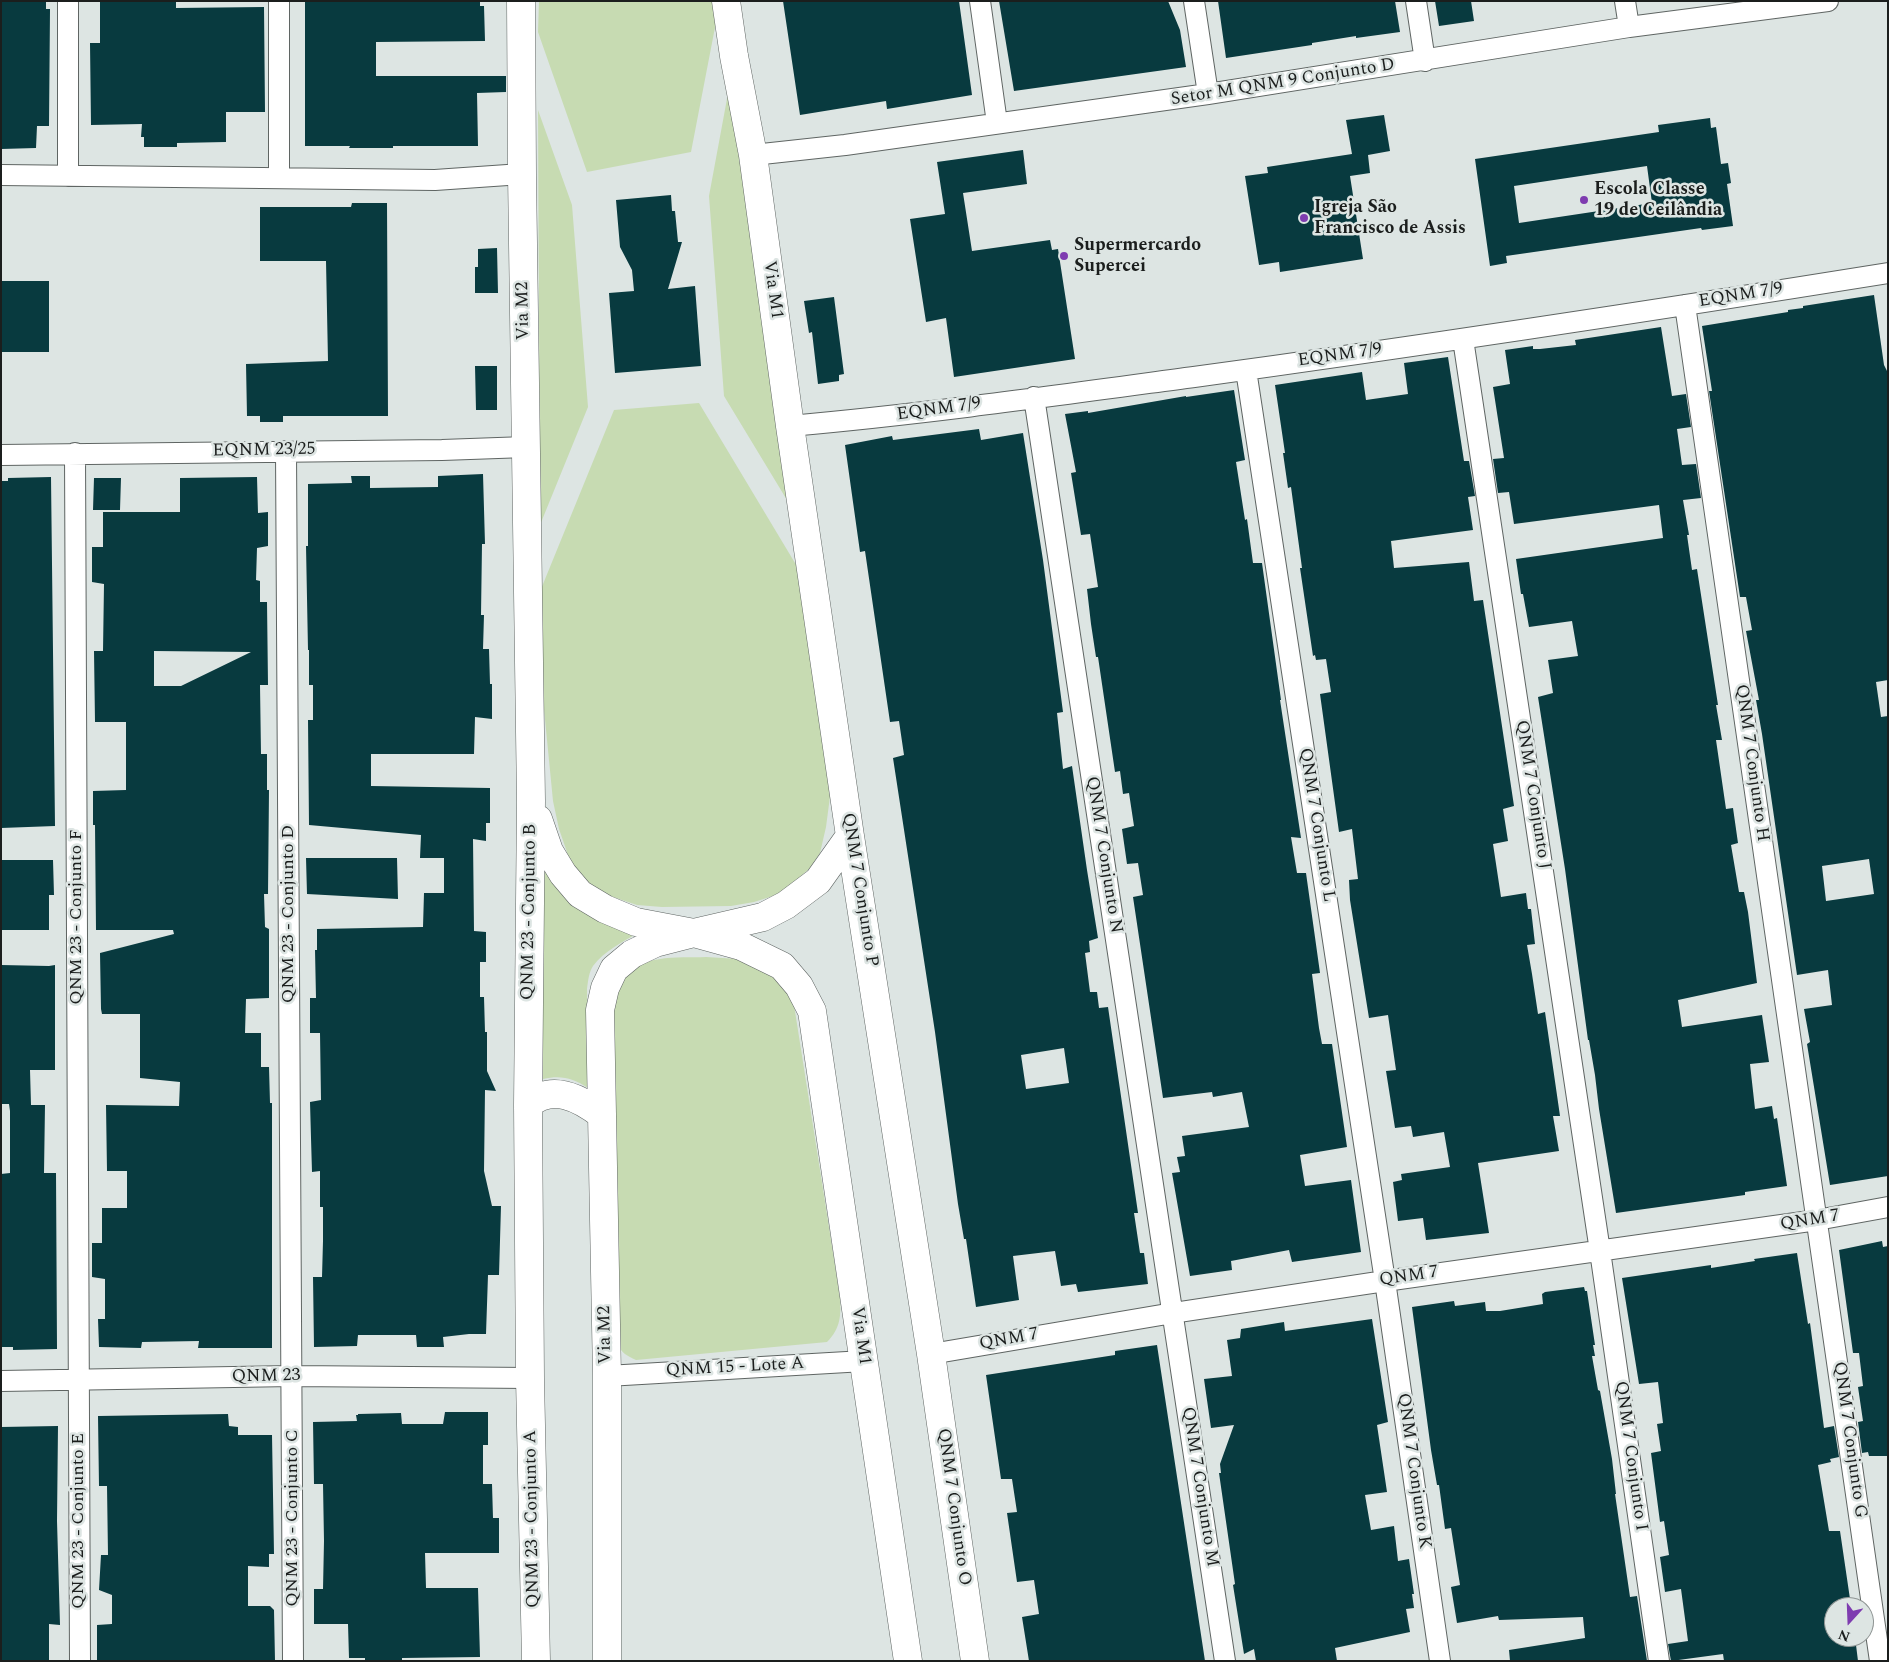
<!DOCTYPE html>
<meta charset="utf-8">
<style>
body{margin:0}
#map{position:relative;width:1889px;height:1662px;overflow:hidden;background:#dde5e3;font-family:Spectral,serif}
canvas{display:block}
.frame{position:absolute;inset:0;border:2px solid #1b1e1d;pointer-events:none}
.north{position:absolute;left:1824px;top:1597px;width:50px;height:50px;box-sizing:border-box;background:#dde5e3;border:1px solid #8f9594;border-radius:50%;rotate:200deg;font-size:14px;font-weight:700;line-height:20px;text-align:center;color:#1b1e1d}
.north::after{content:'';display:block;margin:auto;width:18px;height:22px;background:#7e3cb0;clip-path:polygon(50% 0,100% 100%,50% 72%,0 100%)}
</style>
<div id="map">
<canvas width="1889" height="1662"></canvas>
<div class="frame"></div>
<div class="north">N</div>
</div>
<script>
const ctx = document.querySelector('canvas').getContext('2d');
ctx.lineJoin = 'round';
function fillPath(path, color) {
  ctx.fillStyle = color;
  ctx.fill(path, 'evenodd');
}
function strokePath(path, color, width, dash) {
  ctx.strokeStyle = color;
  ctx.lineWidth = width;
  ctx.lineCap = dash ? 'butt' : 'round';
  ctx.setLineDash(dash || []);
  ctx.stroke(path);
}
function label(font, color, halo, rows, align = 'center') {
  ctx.font = font + ' Spectral,serif';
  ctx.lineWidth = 5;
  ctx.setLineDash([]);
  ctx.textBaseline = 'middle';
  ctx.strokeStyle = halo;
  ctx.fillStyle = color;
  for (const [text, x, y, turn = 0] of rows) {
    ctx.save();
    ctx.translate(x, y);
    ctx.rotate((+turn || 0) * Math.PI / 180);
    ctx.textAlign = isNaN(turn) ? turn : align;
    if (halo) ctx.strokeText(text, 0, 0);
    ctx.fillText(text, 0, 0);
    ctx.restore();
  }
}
const green = new Path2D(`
 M 539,1 L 713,1 L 717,17 L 691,152 L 587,172 L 538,32 Z
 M 729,88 L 790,505 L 724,396 L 709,196 Z
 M 538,110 L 572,205 L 588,407 L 540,525 Z
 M 699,403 L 798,568 L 831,789 L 826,827 L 820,853 L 810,868 L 791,885 L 776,895 L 754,902 L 731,906 L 662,907 L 637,905 L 613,897 L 599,891 L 587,882 L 576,869 L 568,855 L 559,829 L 553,801 L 543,699 L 541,589 L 614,410 Z
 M 542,865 C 570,910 589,918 638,933 C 624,941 603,952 593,966 C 589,972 588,981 587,989 L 588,1088 C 573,1078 561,1075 543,1079 Z
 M 706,957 L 739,959 L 771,974 L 787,991 L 794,1005 L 840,1297 C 841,1315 841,1328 827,1342 L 636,1360 C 627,1356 622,1353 617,1344 L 612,1005 C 615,998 617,990 620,983 C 637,953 678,958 706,957 Z`);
const building = new Path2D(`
 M 1,1 L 46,1 L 46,9 L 50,9 L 49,126 L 37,126 L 36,148 L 1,149 Z
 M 100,1 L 176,1 L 176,8 L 264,7 L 265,112 L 226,112 L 226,142 L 177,143 L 177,147 L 144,147 L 144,137 L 141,137 L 142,124 L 91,125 L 90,43 L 100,43 Z
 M 305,1 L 480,1 L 480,6 L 484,6 L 485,41 L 376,42 L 376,76 L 506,76 L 506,92 L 477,93 L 478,146 L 393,146 L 393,148 L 349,148 L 350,146 L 305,146 Z
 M 783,1 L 959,1 L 972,95 L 887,109 L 886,101 L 800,115 Z
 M 999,1 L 1168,1 L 1180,30 L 1186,67 L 1014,91 Z
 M 1218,1 L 1395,1 L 1400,32 L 1356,38 L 1356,36 L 1312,43 L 1312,45 L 1226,58 Z
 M 1435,1 L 1471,1 L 1474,21 L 1439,26 Z
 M 1384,115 L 1390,151 L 1368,155 L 1370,173 L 1350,176 L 1363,259 L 1280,272 L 1279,262 L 1259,265 L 1245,176 L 1268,173 L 1267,167 L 1352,154 L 1346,120 Z
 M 1710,118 L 1711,128 L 1716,127 L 1721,164 L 1728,163 L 1731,183 L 1727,184 L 1733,226 L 1702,230 L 1701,228 L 1506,256 L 1507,263 L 1490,266 L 1475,159 L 1659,132 L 1658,125 ZM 1647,166 L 1652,203 L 1519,223 L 1514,186 Z
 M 1023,150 L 1027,184 L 963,193 L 972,251 L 1050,240 L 1052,250 L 1058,249 L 1075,359 L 954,377 L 946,318 L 926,322 L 910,219 L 945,214 L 937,162 Z
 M 671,195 L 672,211 L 675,211 L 678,242 L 682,242 L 668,289 L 695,286 L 701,366 L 615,373 L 609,293 L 634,291 L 632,270 L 620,247 L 616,200 Z
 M 352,203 L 387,203 L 388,416 L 283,416 L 283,422 L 260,422 L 260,416 L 247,416 L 246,364 L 328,361 L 326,261 L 260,261 L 260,207 L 351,207 Z
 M 497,248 L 498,293 L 475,293 L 475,267 L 478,267 L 478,249 Z
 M 1,281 L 49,281 L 49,352 L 1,352 Z
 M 1874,295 L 1884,365 L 1888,373 L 1888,680 L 1876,682 L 1881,717 L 1888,716 L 1888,1176 L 1830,1185 L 1807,1044 L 1810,1042 L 1804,1009 L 1832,1005 L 1828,970 L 1797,975 L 1762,734 L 1756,700 L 1759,700 L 1746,631 L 1752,630 L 1746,597 L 1740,597 L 1709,391 L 1712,391 L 1702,326 L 1788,312 L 1788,310 L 1803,308 L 1803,306 ZM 1869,859 L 1874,894 L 1826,901 L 1822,866 Z
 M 834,297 L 844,374 L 839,375 L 839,381 L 818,384 L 812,332 L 809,333 L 804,301 Z
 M 1661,327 L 1672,396 L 1686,394 L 1691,427 L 1677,429 L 1682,465 L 1696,464 L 1701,498 L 1683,500 L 1689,535 L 1687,535 L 1692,570 L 1697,569 L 1718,705 L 1716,705 L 1722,740 L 1716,740 L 1726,809 L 1733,808 L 1738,843 L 1731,845 L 1739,892 L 1744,892 L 1748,912 L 1757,983 L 1678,1000 L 1682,1027 L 1762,1015 L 1769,1062 L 1750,1064 L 1755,1109 L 1772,1106 L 1774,1119 L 1777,1118 L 1787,1186 L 1745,1192 L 1745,1195 L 1616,1213 L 1599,1109 L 1595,1075 L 1589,1040 L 1588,1040 L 1565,869 L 1538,697 L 1553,693 L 1548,660 L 1578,656 L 1572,621 L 1529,627 L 1523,594 L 1521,594 L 1516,559 L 1663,538 L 1659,505 L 1514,524 L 1509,492 L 1498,493 L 1493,459 L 1504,458 L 1493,387 L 1510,384 L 1505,350 L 1533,346 L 1533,349 L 1540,349 L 1576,345 L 1575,340 Z
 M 1448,357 L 1464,461 L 1469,461 L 1475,496 L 1468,497 L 1473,530 L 1391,541 L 1394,568 L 1469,562 L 1474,601 L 1483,600 L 1514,806 L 1503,809 L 1508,841 L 1493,844 L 1501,897 L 1526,893 L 1528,909 L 1531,909 L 1535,944 L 1527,945 L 1532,974 L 1538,1014 L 1545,1012 L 1560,1116 L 1553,1116 L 1559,1151 L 1478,1163 L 1489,1233 L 1426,1240 L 1423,1218 L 1398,1221 L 1393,1182 L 1402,1180 L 1401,1174 L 1450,1167 L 1444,1132 L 1413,1137 L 1411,1126 L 1395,1128 L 1386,1071 L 1396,1070 L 1388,1015 L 1369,1018 L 1350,900 L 1349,880 L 1358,879 L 1352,829 L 1339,832 L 1320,694 L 1331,692 L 1326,659 L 1316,660 L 1315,655 L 1313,656 L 1300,568 L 1302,568 L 1291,487 L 1288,488 L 1283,453 L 1285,453 L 1275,385 L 1362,372 L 1366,400 L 1408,394 L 1404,363 Z
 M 475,366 L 497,366 L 497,410 L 476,410 Z
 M 1234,390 L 1245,460 L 1236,462 L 1245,520 L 1247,519 L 1253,563 L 1262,563 L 1281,700 L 1280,700 L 1301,838 L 1291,837 L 1297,873 L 1306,873 L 1320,973 L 1312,974 L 1319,1028 L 1322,1044 L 1332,1044 L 1347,1147 L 1300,1155 L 1305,1186 L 1351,1180 L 1361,1252 L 1292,1262 L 1289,1250 L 1231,1261 L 1232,1270 L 1190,1276 L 1172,1173 L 1180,1172 L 1177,1157 L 1185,1156 L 1182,1136 L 1249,1127 L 1242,1092 L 1213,1097 L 1212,1092 L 1163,1098 L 1133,897 L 1143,895 L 1138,863 L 1127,864 L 1122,829 L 1134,826 L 1129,793 L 1123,794 L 1120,771 L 1115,772 L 1098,657 L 1096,657 L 1091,624 L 1087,589 L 1098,587 L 1090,534 L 1081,535 L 1071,473 L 1076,472 L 1065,414 L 1088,411 L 1088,413 L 1186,396 L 1186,397 Z
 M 979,429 L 981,440 L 1023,433 L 1043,560 L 1063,712 L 1057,713 L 1063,769 L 1072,766 L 1087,870 L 1098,938 L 1089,941 L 1090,952 L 1085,953 L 1090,992 L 1097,992 L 1099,1008 L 1108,1007 L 1138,1213 L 1134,1213 L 1140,1253 L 1144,1253 L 1148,1284 L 1078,1292 L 1076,1284 L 1061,1286 L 1055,1251 L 1013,1256 L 1019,1300 L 976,1307 L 966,1239 L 964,1239 L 958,1204 L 935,1032 L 893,758 L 904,755 L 899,721 L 890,722 L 865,551 L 860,552 L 845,445 L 892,436 L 893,440 ZM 1064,1048 L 1069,1083 L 1026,1089 L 1021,1055 Z
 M 483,474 L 485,544 L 482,544 L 481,615 L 484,615 L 483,649 L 489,649 L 490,684 L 492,684 L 492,719 L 475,717 L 474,754 L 371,754 L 371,786 L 490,788 L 490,823 L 486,823 L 486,841 L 473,839 L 474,931 L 486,932 L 486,962 L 480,962 L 480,997 L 484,997 L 485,1032 L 487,1032 L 487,1071 L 496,1091 L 485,1090 L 484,1171 L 492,1206 L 501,1206 L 499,1275 L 488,1275 L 486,1334 L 469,1334 L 443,1337 L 444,1347 L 417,1347 L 416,1335 L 358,1335 L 357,1346 L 314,1347 L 313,1277 L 322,1277 L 323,1241 L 323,1207 L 320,1207 L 320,1171 L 312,1172 L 311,1138 L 310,1102 L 321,1100 L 320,1033 L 310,1033 L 310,998 L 316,998 L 315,950 L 317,950 L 317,929 L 423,927 L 424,893 L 444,893 L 444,858 L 420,858 L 421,835 L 309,825 L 308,720 L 313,720 L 313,685 L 309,685 L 309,650 L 308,650 L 306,546 L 308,546 L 308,484 L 352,483 L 351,476 L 370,476 L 370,488 L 438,487 L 438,476 Z
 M 51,477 L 55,826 L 1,828 L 1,481 L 8,481 L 8,478 Z
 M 257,477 L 258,513 L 268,512 L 268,546 L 257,548 L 256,580 L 260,581 L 260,602 L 267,602 L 268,685 L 260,685 L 261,754 L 267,754 L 267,790 L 269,790 L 268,894 L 264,894 L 265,927 L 269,929 L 269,998 L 246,999 L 245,1033 L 261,1033 L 261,1067 L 269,1067 L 270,1103 L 272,1103 L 272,1348 L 198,1348 L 199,1341 L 142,1342 L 141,1348 L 99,1347 L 98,1319 L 105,1319 L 105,1279 L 92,1277 L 92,1243 L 102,1243 L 102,1208 L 127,1208 L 127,1171 L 107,1171 L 106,1105 L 179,1106 L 180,1082 L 140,1078 L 140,1014 L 102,1014 L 101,1009 L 100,953 L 174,934 L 173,930 L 96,930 L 95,825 L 93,825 L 93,791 L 126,790 L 126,722 L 95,722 L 94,651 L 103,651 L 104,584 L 92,582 L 92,547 L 103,547 L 103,512 L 180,512 L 180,478 ZM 154,651 L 251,652 L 181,686 L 154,686 Z
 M 94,478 L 121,478 L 120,510 L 93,510 Z
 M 306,858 L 397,858 L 398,899 L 307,894 Z
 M 1,860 L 53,860 L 54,895 L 49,895 L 49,930 L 1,930 Z
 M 1,965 L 49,966 L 55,965 L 55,1070 L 30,1070 L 31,1105 L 45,1105 L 44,1173 L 56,1173 L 57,1349 L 13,1350 L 13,1347 L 1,1347 L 1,1174 L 10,1173 L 10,1111 L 9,1104 L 1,1104 Z
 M 1882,1241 L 1883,1247 L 1888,1246 L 1888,1456 L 1869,1456 L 1868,1452 L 1862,1453 L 1858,1422 L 1863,1421 L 1858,1387 L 1863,1386 L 1859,1353 L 1853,1353 L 1839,1250 Z
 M 1797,1253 L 1808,1324 L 1810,1323 L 1824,1428 L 1834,1426 L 1839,1457 L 1830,1459 L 1831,1462 L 1818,1465 L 1829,1531 L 1840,1531 L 1850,1599 L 1850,1607 L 1834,1607 L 1834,1637 L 1855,1637 L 1858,1661 L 1724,1661 L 1723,1654 L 1671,1661 L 1668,1644 L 1688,1641 L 1681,1589 L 1665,1592 L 1660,1557 L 1669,1555 L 1664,1521 L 1660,1522 L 1651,1453 L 1661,1451 L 1657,1424 L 1663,1423 L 1658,1382 L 1639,1384 L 1622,1278 L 1711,1265 L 1711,1268 L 1755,1261 L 1754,1259 Z
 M 1584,1287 L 1585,1291 L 1587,1291 L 1595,1345 L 1593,1345 L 1595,1356 L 1592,1356 L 1598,1390 L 1600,1391 L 1612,1459 L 1616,1494 L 1615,1494 L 1630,1597 L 1637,1596 L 1647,1661 L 1510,1661 L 1509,1650 L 1585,1638 L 1583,1617 L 1499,1620 L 1498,1616 L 1457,1623 L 1451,1587 L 1460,1585 L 1451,1528 L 1445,1529 L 1439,1485 L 1437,1485 L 1431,1450 L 1412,1307 L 1454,1301 L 1455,1306 L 1485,1302 L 1486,1311 L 1500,1311 L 1543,1304 L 1542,1294 L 1545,1292 Z
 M 1372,1319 L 1388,1422 L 1377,1425 L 1387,1492 L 1365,1495 L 1371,1530 L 1394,1526 L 1398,1561 L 1409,1559 L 1414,1594 L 1412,1594 L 1414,1608 L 1406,1609 L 1410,1632 L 1335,1648 L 1337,1661 L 1256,1661 L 1254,1649 L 1244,1654 L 1233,1585 L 1235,1584 L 1219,1473 L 1221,1473 L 1220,1464 L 1234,1425 L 1211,1428 L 1204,1379 L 1232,1376 L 1227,1340 L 1240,1338 L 1241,1329 L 1284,1322 L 1285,1331 Z
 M 1157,1345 L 1205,1661 L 1029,1661 L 1022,1617 L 1039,1614 L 1034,1580 L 1017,1582 L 1007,1513 L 1017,1512 L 1012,1479 L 1001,1479 L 986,1375 L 1115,1355 L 1115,1351 Z
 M 445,1412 L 488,1412 L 488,1445 L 483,1445 L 483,1484 L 492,1484 L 493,1518 L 499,1518 L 499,1553 L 425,1553 L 426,1588 L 478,1588 L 480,1657 L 402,1658 L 402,1661 L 365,1661 L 365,1658 L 349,1658 L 348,1624 L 314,1624 L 314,1589 L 323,1589 L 324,1541 L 323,1484 L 314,1484 L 313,1422 L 357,1421 L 356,1415 L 358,1415 L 358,1414 L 401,1413 L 402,1424 L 443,1424 Z
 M 228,1414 L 229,1426 L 238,1427 L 238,1435 L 272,1435 L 274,1554 L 269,1554 L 269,1567 L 248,1566 L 248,1606 L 270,1606 L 274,1610 L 275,1661 L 97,1661 L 97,1625 L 112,1624 L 112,1595 L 99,1590 L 101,1555 L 108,1555 L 107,1486 L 99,1486 L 98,1416 Z
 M 58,1426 L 57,1521 L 60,1625 L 49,1624 L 49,1661 L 1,1661 L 1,1427 Z`);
const minor = new Path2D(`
 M 980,1 L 997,123
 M 1194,1 L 1208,94
 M 1416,1 L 1425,61
 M 1625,1 L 1629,27
 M 753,155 L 845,145 L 1208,94 L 1629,27 L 1828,1
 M 1,175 L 435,180 L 522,174
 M 68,176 L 68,1
 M 279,178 L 279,1
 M 1685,305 L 1880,1661
 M 1463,339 L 1600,1251 L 1659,1661
 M 1246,370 L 1385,1281 L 1440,1661
 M 1034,397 L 1225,1661
 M 790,426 C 925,414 1060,395 1194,377 C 1426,345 1657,310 1888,273
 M 286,451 L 293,1661
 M 75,453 L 80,1661
 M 1,455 L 442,450 L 526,447
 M 931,1354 L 1173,1313 L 1385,1281 L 1817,1220 L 1888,1207
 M 607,1376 L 864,1361
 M 1,1381 L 292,1376 L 530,1378`);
const secondary = new Path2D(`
 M 521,1 L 522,174 L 531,801 L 528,1105 L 530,1378 L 536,1661
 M 726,1 L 734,56 L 753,155 L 790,426 L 850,836 L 931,1354 L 975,1661
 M 538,819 L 549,851 L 563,874 L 580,894 L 605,909 L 636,922 L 694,933 L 763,917 L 786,905 L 818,881 L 850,836
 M 528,1105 C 552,1083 580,1098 602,1115
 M 607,1661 L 607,1376 L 600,1010 L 605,988 L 614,969 L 632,954 L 655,943 L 694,933 L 741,946 L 782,966 L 799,986 L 812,1011 L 908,1661`);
const markers = [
 [1584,200,5,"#7e3cb0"],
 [1304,218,5,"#7e3cb0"],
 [1064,256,5,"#7e3cb0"]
];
const streetNames = [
 ["Setor M QNM 9 Conjunto D",1283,83,-9],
 ["Via M1",772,290,82],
 ["EQNM 7/9",1741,296,-9],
 ["Via M2",524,311,-91],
 ["EQNM 7/9",1340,356,-8],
 ["EQNM 7/9",939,410,-8],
 ["EQNM 23/25",264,451,-1],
 ["QNM 7 Conjunto H",1751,763,82],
 ["QNM 7 Conjunto J",1532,795,81],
 ["QNM 7 Conjunto L",1316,825,81],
 ["QNM 7 Conjunto N",1103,855,81],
 ["QNM 7 Conjunto P",859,890,81],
 ["QNM 23 - Conjunto B",530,912,-89],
 ["QNM 23 - Conjunto D",289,914,-90],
 ["QNM 23 - Conjunto F",77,917,-90],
 ["QNM 7",1810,1221,-9],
 ["QNM 7",1409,1277,-8],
 ["Via M2",606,1335,-91],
 ["Via M1",860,1336,82],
 ["QNM 7",1009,1340,-10],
 ["QNM 15 - Lote A",735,1368,-3],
 ["QNM 23",266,1377,-1],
 ["QNM 7 Conjunto G",1849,1440,82],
 ["QNM 7 Conjunto I",1630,1456,82],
 ["QNM 7 Conjunto K",1413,1471,82],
 ["QNM 7 Conjunto M",1199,1487,81],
 ["QNM 7 Conjunto O",953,1507,82],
 ["QNM 23 - Conjunto C",293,1518,-90],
 ["QNM 23 - Conjunto A",533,1519,-91],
 ["QNM 23 - Conjunto E",79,1521,-90]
];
const poiNames = [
 ["Escola Classe",1594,190],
 ["19 de Ceilândia",1594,211],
 ["Igreja São",1314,208],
 ["Francisco de Assis",1314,229],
 ["Supermercardo",1074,246],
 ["Supercei",1074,267]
];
fillPath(green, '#c7dbb2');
fillPath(building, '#083a3f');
strokePath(minor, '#5f6563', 22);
strokePath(secondary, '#5f6563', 29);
strokePath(minor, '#fff', 20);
strokePath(secondary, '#fff', 28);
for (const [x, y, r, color] of markers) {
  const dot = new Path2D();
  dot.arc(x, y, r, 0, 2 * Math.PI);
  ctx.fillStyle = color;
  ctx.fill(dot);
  strokePath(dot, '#dde5e3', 2);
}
label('18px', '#1b1e1d', '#dde5e3', streetNames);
label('bold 18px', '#1b1e1d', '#dde5e3', poiNames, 'left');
</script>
